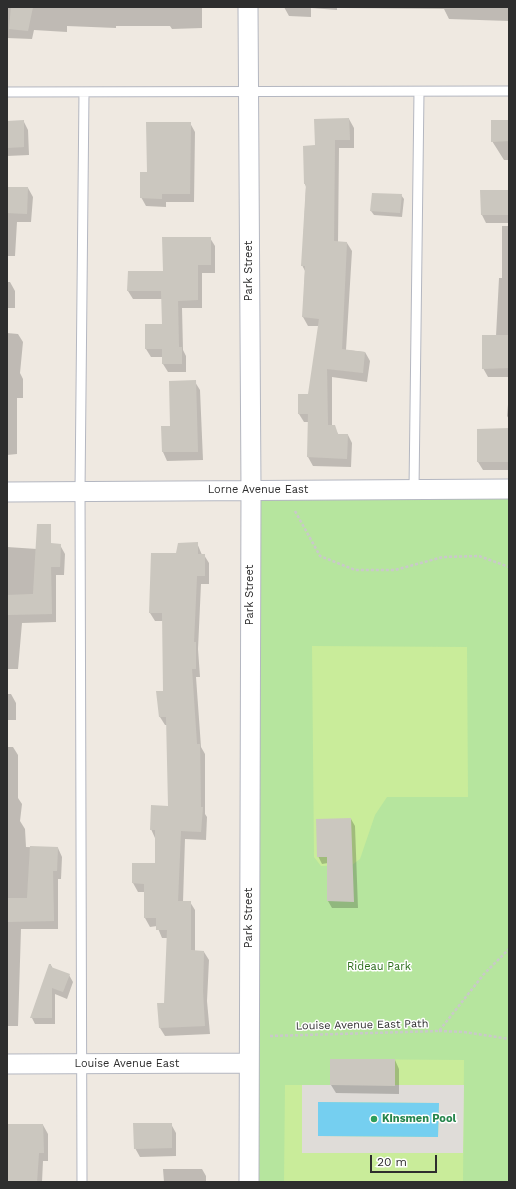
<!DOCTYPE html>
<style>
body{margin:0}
#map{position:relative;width:516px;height:1189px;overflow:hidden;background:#efe9e1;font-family:"Work Sans",sans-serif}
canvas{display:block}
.frame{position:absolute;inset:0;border:8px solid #2e2e2e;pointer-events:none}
.scale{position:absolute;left:370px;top:1155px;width:67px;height:18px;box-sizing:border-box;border:2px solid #2e2e2e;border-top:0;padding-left:5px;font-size:12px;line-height:14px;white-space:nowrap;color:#2e2e2e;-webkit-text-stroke:3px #fff;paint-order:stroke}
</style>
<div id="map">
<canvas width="516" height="1189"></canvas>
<div class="frame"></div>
<div class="scale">20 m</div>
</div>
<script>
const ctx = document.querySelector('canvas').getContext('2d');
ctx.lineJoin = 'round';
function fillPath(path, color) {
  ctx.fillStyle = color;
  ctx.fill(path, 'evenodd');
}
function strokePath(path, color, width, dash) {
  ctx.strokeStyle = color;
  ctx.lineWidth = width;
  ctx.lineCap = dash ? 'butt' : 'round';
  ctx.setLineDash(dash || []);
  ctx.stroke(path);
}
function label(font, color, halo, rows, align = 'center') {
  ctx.font = font + ' "Work Sans",sans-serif';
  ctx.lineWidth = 3;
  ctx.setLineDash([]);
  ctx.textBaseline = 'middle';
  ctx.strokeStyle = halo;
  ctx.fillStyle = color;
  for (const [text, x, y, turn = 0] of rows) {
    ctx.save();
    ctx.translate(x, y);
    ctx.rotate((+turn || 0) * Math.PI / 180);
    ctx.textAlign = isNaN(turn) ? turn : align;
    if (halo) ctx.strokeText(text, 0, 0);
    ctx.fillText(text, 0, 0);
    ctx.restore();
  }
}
const green = new Path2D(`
 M 509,489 L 509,1182 L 249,1182 L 251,490 Z`);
const pitch = new Path2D(`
 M 312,646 L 467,647 L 468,797 L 387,797 L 375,815 L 360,859 L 352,865 L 321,866 L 314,857 Z
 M 330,1059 L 464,1060 L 463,1182 L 284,1182 L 285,1085 L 330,1085 Z`);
const plaza = new Path2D(`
 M 302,1085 L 464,1085 L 463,1153 L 302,1153 ZM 318,1102 L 439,1103 L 438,1137 L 318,1136 Z`);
const water = new Path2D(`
 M 318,1102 L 439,1103 L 438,1137 L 318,1136 Z`);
const shadow = new Path2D(`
 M 7,7 L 202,7 L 202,28 L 172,29 L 170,26 L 116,26 L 116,28 L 67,26 L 67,32 L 34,30 L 32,39 L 7,38 Z
 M 284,7 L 509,7 L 509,21 L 449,19 L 444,9 L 337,8 L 337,10 L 311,8 L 311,17 L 289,16 Z
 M 349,119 L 354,128 L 354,148 L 339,148 L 338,243 L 347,243 L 352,251 L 346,350 L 365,352 L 370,361 L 367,382 L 332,377 L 332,426 L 339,435 L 348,435 L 352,443 L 351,467 L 313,466 L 308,457 L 309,422 L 304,422 L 299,414 L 309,395 L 319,326 L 308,326 L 303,317 L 305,271 L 302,265 L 306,187 L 305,184 L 316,146 Z
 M 509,121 L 509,160 L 504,160 L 492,141 Z
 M 7,122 L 24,122 L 28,130 L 29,155 L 7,156 Z
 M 190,123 L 195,132 L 194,202 L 166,202 L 166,207 L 146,206 L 141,197 L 148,173 Z
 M 7,188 L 28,188 L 33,197 L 31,222 L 17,222 L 15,256 L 7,256 Z
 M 509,191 L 509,223 L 486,223 L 482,215 Z
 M 373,194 L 401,195 L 404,199 L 402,217 L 374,215 L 371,211 Z
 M 502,226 L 509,226 L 509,377 L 488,377 L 483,368 L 496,336 L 499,278 L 502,278 Z
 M 210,238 L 215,246 L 215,273 L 202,273 L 202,308 L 182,308 L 183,350 L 186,356 L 186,372 L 168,372 L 163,364 L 163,357 L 151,357 L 146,349 L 146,325 L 163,325 L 162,299 L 133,299 L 128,291 L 164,272 Z
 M 7,282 L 10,282 L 15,291 L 15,308 L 7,308 Z
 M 7,333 L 18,334 L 23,342 L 20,373 L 23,379 L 23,398 L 17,398 L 17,454 L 7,455 Z
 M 195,382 L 200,390 L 203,460 L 167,461 L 163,452 L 162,427 L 171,427 Z
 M 509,393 L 509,419 L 507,416 Z
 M 509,429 L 509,470 L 483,470 L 478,462 Z
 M 197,543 L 202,555 L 204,555 L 209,563 L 209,584 L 201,584 L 198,649 L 200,677 L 196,677 L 201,747 L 205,754 L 205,814 L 207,817 L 206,840 L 185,839 L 183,902 L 190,902 L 195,910 L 195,951 L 204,952 L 209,960 L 207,1001 L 210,1034 L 165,1036 L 160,1028 L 165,1004 L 168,938 L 162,938 L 157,926 L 150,927 L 145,918 L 145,892 L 138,892 L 133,883 L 133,864 L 156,864 L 155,838 L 151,829 L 169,807 L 168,725 L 165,725 L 160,717 L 164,691 L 163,621 L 155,621 L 150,613 L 177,554 Z
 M 60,545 L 65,554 L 64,575 L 56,575 L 56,622 L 22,623 L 18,669 L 7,669 L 7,547 L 37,549 Z
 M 7,694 L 11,694 L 16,703 L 16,720 L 7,720 Z
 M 7,747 L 13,747 L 18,755 L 18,798 L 22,804 L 20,821 L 25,829 L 26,847 L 58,848 L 62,857 L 61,879 L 58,879 L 58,929 L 21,929 L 18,1026 L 7,1026 Z
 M 351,819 L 355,826 L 358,908 L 332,908 L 328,901 L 328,863 L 322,864 L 318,856 Z
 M 51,965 L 53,969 L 69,975 L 73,982 L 67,999 L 55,994 L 55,1024 L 35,1024 L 32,1018 Z
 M 395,1060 L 399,1069 L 399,1094 L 336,1093 L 331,1085 Z
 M 171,1124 L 176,1133 L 176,1156 L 140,1157 L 135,1148 Z
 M 7,1125 L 43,1125 L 48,1134 L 48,1161 L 43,1161 L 42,1182 L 7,1182 Z
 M 163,1169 L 202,1169 L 206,1176 L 206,1182 L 164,1182 Z`);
const building = new Path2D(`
 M 11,7 L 33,7 L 28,31 L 9,29 Z
 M 349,118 L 350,140 L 335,140 L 334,241 L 347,242 L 342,349 L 365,352 L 363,373 L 327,369 L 328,425 L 335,425 L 338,434 L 348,434 L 347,459 L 307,457 L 308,414 L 298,414 L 298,394 L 308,394 L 319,319 L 302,317 L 305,266 L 301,266 L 306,184 L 304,184 L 303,146 L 315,145 L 314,119 Z
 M 24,120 L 24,147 L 7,148 L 7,121 Z
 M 491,120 L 509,120 L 509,141 L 491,142 Z
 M 146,122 L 191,122 L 190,194 L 162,194 L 162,199 L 140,198 L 140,172 L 147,172 Z
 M 7,187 L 28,187 L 27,214 L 7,213 Z
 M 480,190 L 509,190 L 509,215 L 481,215 Z
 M 372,193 L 402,194 L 400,213 L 370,211 Z
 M 162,237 L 211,237 L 211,265 L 198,265 L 198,300 L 178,301 L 179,347 L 182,347 L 182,364 L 162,364 L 162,349 L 145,349 L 145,324 L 162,324 L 161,291 L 127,291 L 128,271 L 163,271 Z
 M 482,335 L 509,335 L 509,368 L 482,369 Z
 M 196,380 L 198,452 L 162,452 L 161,426 L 170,426 L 169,381 Z
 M 509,428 L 509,462 L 477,462 L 477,429 Z
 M 37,524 L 51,524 L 51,543 L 61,544 L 60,567 L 51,567 L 52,614 L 7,615 L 7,595 L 33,594 Z
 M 198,542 L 198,554 L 205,554 L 205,576 L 197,576 L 194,642 L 196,642 L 196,669 L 192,669 L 197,744 L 200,744 L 201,807 L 203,807 L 201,832 L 181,831 L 178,901 L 191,901 L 191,950 L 204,951 L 203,992 L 205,1026 L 159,1028 L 157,1003 L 164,1003 L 167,930 L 156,930 L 156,918 L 144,918 L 144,884 L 132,883 L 132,863 L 155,863 L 155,830 L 150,830 L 151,805 L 168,806 L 166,717 L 159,717 L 156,691 L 163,691 L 162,613 L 149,613 L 151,553 L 176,553 L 178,543 Z
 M 351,818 L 354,902 L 327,901 L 327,857 L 317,857 L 316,819 Z
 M 30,846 L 58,847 L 57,871 L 53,871 L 54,921 L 7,922 L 7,898 L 27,898 Z
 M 49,964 L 51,964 L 51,967 L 70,974 L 63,992 L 52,988 L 52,1018 L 30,1018 Z
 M 330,1059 L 395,1059 L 395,1086 L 330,1085 Z
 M 133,1123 L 172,1123 L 172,1148 L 134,1149 Z
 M 7,1124 L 43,1124 L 44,1153 L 39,1153 L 37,1182 L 7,1182 Z`);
const path = new Path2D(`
 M 295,511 L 320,556 L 355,570 L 395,570 L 443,557 L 479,556 L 509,567
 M 439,1031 L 464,1032 L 509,1039
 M 270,1036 L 439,1031 L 484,974 L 509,949`);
const service = new Path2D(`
 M 7,92 L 509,91
 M 414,489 L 419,92
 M 82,1182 L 80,491 L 84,92`);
const minor = new Path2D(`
 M 248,7 L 251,490 L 249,1182
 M 7,492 L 509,489
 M 7,1064 L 248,1063`);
const markers = [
 [374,1119,4,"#2e9e5b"]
];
const streetNames = [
 ["Park Street",249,271,-90],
 ["Lorne Avenue East",258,490],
 ["Park Street",250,595,-90],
 ["Park Street",249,918,-90],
 ["Louise Avenue East Path",362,1025,-1],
 ["Louise Avenue East",127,1064]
];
const parkNames = [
 ["Rideau Park",379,967]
];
const leisureNames = [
 ["Kinsmen Pool",382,1119]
];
fillPath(green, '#b6e59e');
fillPath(pitch, '#c9ec9a');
fillPath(plaza, '#dfdcd8');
fillPath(water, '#75cff0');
fillPath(shadow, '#0003');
fillPath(building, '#cbc7bf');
strokePath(service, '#b4b7c1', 11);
strokePath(minor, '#b4b7c1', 21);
strokePath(path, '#c9c9c9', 2.5, [3, 2]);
strokePath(service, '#fff', 9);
strokePath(minor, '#fff', 19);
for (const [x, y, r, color] of markers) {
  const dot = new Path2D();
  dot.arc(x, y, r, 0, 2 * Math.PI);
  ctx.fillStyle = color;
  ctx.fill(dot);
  strokePath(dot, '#fff', 1.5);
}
label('11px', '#2e2e2e', '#fff', streetNames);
label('11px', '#2c6e1b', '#fff', parkNames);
label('bold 11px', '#27864d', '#fff', leisureNames, 'left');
</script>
